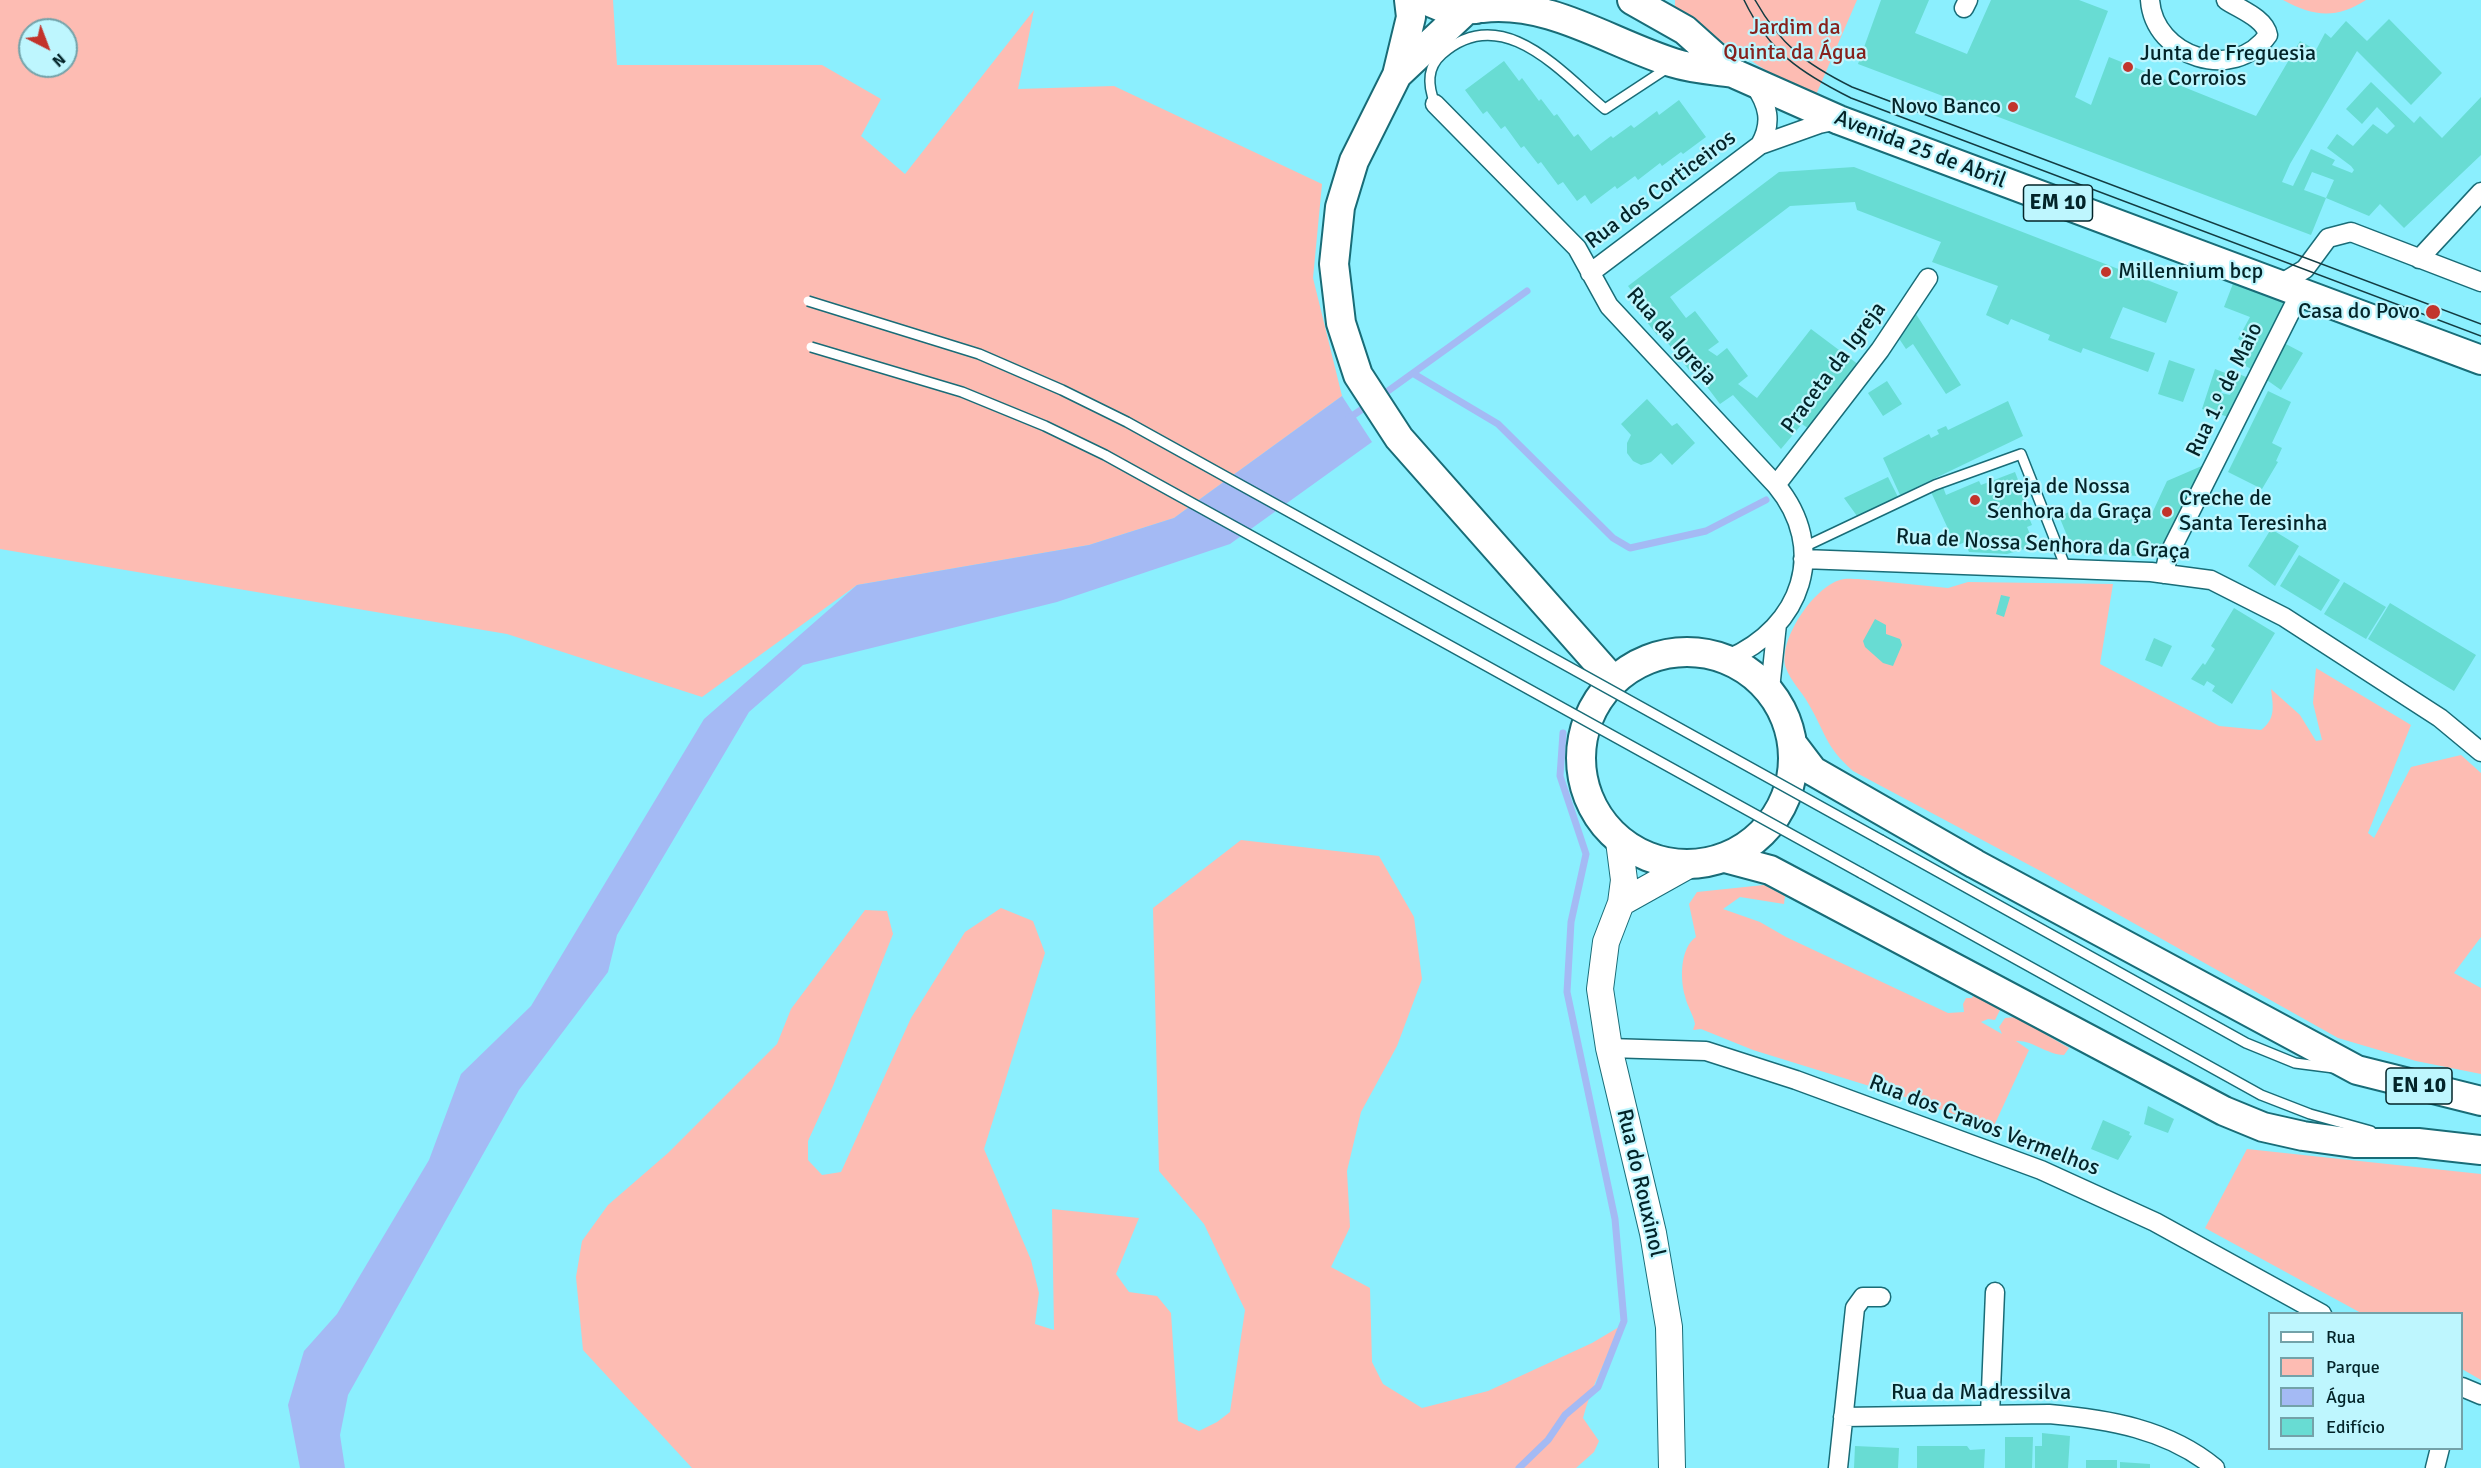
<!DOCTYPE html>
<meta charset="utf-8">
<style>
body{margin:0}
#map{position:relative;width:2481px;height:1468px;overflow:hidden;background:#8beffe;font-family:Signika,sans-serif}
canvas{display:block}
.legend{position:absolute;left:2268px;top:1312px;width:195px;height:138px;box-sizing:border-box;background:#bef6fe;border:2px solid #73a2a9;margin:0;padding:8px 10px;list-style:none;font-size:18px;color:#032429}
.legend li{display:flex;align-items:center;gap:12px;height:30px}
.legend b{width:30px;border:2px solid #73a2a9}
.north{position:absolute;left:18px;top:18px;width:60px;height:60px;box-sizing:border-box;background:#bef6fe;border:2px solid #73a2a9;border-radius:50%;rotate:138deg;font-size:16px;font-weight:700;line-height:24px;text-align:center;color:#032429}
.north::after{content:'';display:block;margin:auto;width:21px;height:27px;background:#c2342c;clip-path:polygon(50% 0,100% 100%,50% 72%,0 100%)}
</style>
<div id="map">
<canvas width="2481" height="1468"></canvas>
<ul class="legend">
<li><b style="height:8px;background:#fff"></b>Rua</li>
<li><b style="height:16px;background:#fdbcb3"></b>Parque</li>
<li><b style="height:16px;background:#a4baf4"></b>Água</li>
<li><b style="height:16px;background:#68dcd3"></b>Edifício</li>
</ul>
<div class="north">N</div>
</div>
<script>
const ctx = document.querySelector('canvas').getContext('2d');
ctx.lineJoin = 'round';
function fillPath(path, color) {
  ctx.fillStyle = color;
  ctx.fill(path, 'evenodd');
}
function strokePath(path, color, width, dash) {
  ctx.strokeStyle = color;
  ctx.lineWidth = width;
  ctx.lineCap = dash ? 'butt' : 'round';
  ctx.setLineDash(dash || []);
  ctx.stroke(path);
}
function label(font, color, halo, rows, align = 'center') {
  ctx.font = font + ' Signika,sans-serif';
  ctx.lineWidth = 4.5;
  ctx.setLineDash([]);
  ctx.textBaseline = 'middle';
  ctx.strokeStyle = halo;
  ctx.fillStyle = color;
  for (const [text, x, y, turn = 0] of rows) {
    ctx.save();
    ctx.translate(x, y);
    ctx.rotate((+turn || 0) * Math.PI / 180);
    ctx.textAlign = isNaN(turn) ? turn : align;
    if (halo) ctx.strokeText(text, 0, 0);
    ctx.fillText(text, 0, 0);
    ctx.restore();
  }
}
const green = new Path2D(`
 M 0,0 L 613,0 L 617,65 L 822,65 L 881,99 L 861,136 L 905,174 L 1034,10 L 1018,89 L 1114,86 L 1322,184 L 1313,278 L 1342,396 L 1174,518 L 1089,545 L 857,585 L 702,697 L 507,634 L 0,549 ZM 30,30 L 66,30 L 66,66 L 30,66 Z
 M 1675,0 L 1857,0 L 1815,97 L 1773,75 L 1675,11 Z
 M 2283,0 L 2366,0 C 2335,20 2313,16 2283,0 Z
 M 1858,579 L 1948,588 L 1968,582 L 2113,584 L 2100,664 L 2219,726 L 2261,730 C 2276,719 2273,706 2271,689 L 2300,715 L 2316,741 L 2322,740 L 2313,703 L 2316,668 L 2411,725 L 2368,833 L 2374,838 L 2411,767 L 2461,755 L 2481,773 L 2481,937 L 2454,973 L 2481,988 L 2481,1074 L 2416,1061 L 2338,1038 L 2048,875 L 1853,771 C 1824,745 1826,733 1808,703 C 1802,692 1790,680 1786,668 C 1777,641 1814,587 1840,580 C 1845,578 1853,579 1858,579 Z
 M 1241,840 L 1379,856 L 1414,917 L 1422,979 L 1397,1046 L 1361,1112 L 1347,1171 L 1350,1227 L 1331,1267 L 1370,1288 L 1372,1362 L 1383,1384 L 1422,1408 L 1488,1391 L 1592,1343 L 1619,1327 C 1608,1358 1591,1386 1583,1418 L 1599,1441 L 1594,1452 L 1576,1468 L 692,1468 L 583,1350 L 576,1277 L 582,1241 L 608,1205 L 668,1153 L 777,1044 L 791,1009 L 865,910 L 887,911 L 893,934 L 833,1086 L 808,1141 L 808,1160 L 822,1175 L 841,1172 L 911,1018 L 965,932 L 1001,908 L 1033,921 L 1045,953 L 984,1149 L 1031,1260 L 1039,1293 L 1035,1324 L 1054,1330 L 1052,1209 L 1139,1218 L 1116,1274 L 1129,1292 L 1157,1296 L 1171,1313 L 1178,1421 L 1199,1431 L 1217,1422 L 1230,1412 L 1245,1310 L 1204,1224 L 1159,1171 L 1153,908 Z
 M 1764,885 L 1785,896 L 1784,904 L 1740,897 L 1723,909 L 1760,922 L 1786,937 L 1948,1013 L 1964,1012 L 1963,1004 L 1966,998 L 1972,998 L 1975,993 L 1998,1006 L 2000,1010 L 1995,1020 L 1988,1019 L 1981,1022 L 2002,1034 L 1999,1027 L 2005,1018 L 2016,1017 L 2069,1048 L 2064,1055 C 2045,1054 2033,1040 2016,1041 L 2029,1050 L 1993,1128 L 1905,1097 L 1753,1050 L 1701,1029 L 1693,1030 L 1695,1024 C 1693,1014 1687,1006 1685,996 C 1680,979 1680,948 1696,937 L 1689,904 L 1697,892 Z
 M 2247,1149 L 2481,1174 L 2481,1380 L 2462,1369 L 2462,1314 L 2361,1313 L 2205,1228 Z`);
const water = new Path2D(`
 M 1342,396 L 1372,442 L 1230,544 L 1057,602 L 803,665 L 749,712 L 617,935 L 608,972 L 519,1090 L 348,1395 L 340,1435 L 345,1468 L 300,1468 L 288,1405 L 304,1351 L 337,1314 L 429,1160 L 461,1074 L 531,1006 L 704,719 L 857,585 L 1089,545 L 1174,518 Z`);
const stream = new Path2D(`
 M 1414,374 L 1498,424 L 1613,538 L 1630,548 L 1706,531 L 1766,500
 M 1381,396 L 1527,291
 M 1349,418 L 1370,404
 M 1519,1468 L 1548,1440 L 1565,1415 L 1598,1387 L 1624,1321 L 1615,1219 L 1567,992 L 1571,922 L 1586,854 L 1560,776 L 1563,733`);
const building = new Path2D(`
 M 1881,0 L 1929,0 L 1915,33 L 1967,54 L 1991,0 L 2079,0 L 2108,11 L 2075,97 L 2091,105 L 2109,57 L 2256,116 L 2300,41 L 2316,50 L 2325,33 L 2331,38 L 2346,21 L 2367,41 L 2389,19 L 2442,73 L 2411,105 L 2357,51 L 2290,164 L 2282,182 L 2293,186 L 2311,149 L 2335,160 L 2332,165 L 2352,173 L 2354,170 L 2351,166 L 2327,148 L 2337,134 L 2353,146 L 2373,124 L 2387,134 L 2395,126 L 2377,107 L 2362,124 L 2346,109 L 2371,82 L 2414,123 L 2420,116 L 2442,138 L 2481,97 L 2481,155 L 2404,228 L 2380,204 L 2369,216 L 2326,198 L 2334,180 L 2312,172 L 2304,190 L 2326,198 L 2311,235 L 1858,64 Z
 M 1504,61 L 1519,81 L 1522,78 L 1539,101 L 1541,99 L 1554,116 L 1557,114 L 1574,137 L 1578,134 L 1591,151 L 1611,136 L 1613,138 L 1631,125 L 1634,128 L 1657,111 L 1659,115 L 1679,100 L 1706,137 L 1683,154 L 1681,152 L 1662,166 L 1660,163 L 1638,180 L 1635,176 L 1617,189 L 1615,186 L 1591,204 L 1585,195 L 1577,201 L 1563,182 L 1558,185 L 1541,162 L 1538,164 L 1524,146 L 1521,148 L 1505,126 L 1501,129 L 1487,111 L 1483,114 L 1465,90 Z
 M 1854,167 L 2178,292 L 2166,323 L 2123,307 L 2110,338 L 2155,353 L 2148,372 L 2083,348 L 2081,353 L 2048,340 L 2050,335 L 2011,319 L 2008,325 L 1986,315 L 1998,286 L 1932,262 L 1941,242 L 1857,210 L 1855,202 L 1790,206 L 1670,297 L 1686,318 L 1695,311 L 1719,342 L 1708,350 L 1717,356 L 1727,348 L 1748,376 L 1738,384 L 1757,398 L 1811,329 L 1859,365 L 1809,429 L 1802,424 L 1781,449 L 1733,395 L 1720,404 L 1692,367 L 1689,370 L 1660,333 L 1657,335 L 1643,317 L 1646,314 L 1632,297 L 1635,295 L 1628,286 L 1779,172 Z
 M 2234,281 L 2290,303 L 2255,371 L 2240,363 L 2249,346 L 2238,339 L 2250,317 L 2224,307 Z
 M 1916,314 L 1961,385 L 1946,394 L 1913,344 L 1906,349 L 1898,337 Z
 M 2284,343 L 2303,353 L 2281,390 L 2264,378 Z
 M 2169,360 L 2195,369 L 2183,402 L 2158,394 Z
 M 2215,369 L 2228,374 L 2221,393 L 2230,395 L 2239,374 L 2251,379 L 2232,418 L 2202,409 Z
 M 1887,381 L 1902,404 L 1883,416 L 1868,393 Z
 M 2268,391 L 2291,402 L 2272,443 L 2282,448 L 2276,461 L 2278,462 L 2262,489 L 2228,472 Z
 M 1647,399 L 1672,426 L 1677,423 L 1695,443 L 1672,465 L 1661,453 L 1651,462 L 1641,465 L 1633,461 L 1627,453 L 1627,443 L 1631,435 L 1621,424 Z
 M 2008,401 L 2023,436 L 1900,495 L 1883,458 L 1929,434 L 1931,438 L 1939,434 L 1937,430 L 1946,426 L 1948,430 Z
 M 2204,465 L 2162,557 L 2074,553 L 2059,516 L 2077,509 L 2080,517 L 2149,520 L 2167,481 Z
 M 2015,472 L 2033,519 L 2030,520 L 2032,525 L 2027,527 L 2035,546 L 2007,554 L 1969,552 L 1965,542 L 1956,546 L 1931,492 L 1943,487 L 1946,495 L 1979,481 L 1981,485 Z
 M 1888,477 L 1898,497 L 1857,516 L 1844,498 Z
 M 2271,529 L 2299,546 L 2275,586 L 2248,566 Z
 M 2299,555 L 2340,580 L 2321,611 L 2280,586 Z
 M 2344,582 L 2386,607 L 2366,639 L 2324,614 Z
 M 2001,595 L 2010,597 L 2004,617 L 1996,614 Z
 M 2390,603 L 2476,655 L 2454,691 L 2368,639 Z
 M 2234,608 L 2275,633 L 2232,704 L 2212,691 L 2215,686 L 2207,681 L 2204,686 L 2191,679 L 2203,663 L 2205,665 L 2215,649 L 2211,646 Z
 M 1875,619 L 1886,625 L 1886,634 L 1900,639 L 1902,645 L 1893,666 L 1883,663 L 1865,647 L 1863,641 Z
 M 2154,638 L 2172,646 L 2162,667 L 2145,660 Z
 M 2148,1106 L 2174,1119 L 2168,1133 L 2144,1124 Z
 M 2103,1120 L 2130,1132 L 2129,1135 L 2132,1136 L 2118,1160 L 2091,1149 Z
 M 2042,1433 L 2070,1436 L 2068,1468 L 2035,1468 L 2035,1446 L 2042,1446 Z
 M 2005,1437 L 2033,1437 L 2032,1468 L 2005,1468 Z
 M 1855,1446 L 1899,1448 L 1898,1468 L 1854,1468 Z
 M 1917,1446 L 1967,1446 L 1970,1450 L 1985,1449 L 1984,1468 L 1917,1468 Z
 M 2086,1460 L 2117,1460 L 2117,1468 L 2086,1468 Z
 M 2120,1462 L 2150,1464 L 2150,1468 L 2120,1468 Z`);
const lane = new Path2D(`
 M 1435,104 C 1428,86 1426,68 1442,54 C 1502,1 1561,72 1605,109 L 1669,67
 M 1804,547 L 1935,485 L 2021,454 L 2066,568
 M 1881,840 L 2246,1043 L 2295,1063 L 2334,1068
 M 1861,873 L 2261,1095 L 2310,1114 L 2371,1131`);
const street = new Path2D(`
 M 2150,0 C 2154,57 2234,83 2268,35 C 2265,18 2239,9 2226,0
 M 1964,8 L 1968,0
 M 1754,84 C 1768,105 1773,122 1760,145
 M 1435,104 L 1577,248 L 1609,306 L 1776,485 C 1829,549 1802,627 1728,659
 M 2419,259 L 2481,192
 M 1590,273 L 1760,145 L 1819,124 L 1838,120
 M 2277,286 L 2305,269 L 2328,238 L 2351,232 L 2481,282
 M 1776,485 L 1880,350 L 1928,278
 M 1803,559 L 2151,572 L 2211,580 L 2284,617 L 2440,718 L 2481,752
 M 2164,574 L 2168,556 L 2300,293
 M 1770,689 L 1777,624
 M 1609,1048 L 1706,1051 L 1796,1080 L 2041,1170 L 2155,1222 L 2322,1314
 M 2462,1387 L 2481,1395
 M 1990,1415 L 1995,1292
 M 1843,1417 L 2049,1414 C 2107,1419 2168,1429 2215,1468
 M 1838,1468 L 1855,1308 L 1863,1297 L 1881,1297
 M 2435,1468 L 2440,1448`);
const secondary = new Path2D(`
 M 1619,841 L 1624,880 L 1621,903 L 1606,942 L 1600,989 L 1609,1048 L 1653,1233 L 1669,1327 L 1672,1468
 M 1621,903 L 1689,865`);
const primary = new Path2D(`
 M 1409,0 L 1411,17 L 1397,75 L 1354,161 L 1340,207 L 1334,264 L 1341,323 L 1358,375 L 1399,438 L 1613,680
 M 1425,0 L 1449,10 L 1476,9
 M 1632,0 L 1685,30 L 1733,73 L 1839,120 L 2481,360
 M 1482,8 C 1550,0 1610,43 1674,63 C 1693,69 1714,70 1733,73
 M 1398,74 L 1465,11
 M1581 758a106 106 0 1 1 212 0a106 106 0 1 1-212 0Z
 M 1794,746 L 1813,771 L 1975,864 L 2357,1070 L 2481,1101
 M 1725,858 L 1770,870 L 2224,1111 L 2263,1127 L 2303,1136 L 2354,1143 L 2418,1143 L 2481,1150`);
const tram = new Path2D(`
 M 1744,0 C 1769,52 1801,73 1851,98 L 2481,336
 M 1755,0 C 1781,46 1806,64 1852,87 L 2481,324`);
const laneBridge = new Path2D(`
 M 808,301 L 979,354 L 1062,390 L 1127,422 L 1881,840
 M 811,347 L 962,392 L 1045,426 L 1105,455 L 1861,873`);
const markers = [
 [2128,67,6,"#c2342c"],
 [2013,107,6,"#c2342c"],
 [2106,272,6,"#c2342c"],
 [2433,312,8,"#c2342c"],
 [1975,500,6,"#c2342c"],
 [2167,512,6,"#c2342c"]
];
const shields = [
 [2058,203,69],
 [2419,1086,66]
];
const shieldNames = [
 ["EM 10",2058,203],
 ["EN 10",2419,1086]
];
const parkNames = [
 ["Jardim da",1795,28],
 ["Quinta da Água",1795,53]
];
const poiNames = [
 ["Junta de Freguesia",2140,54],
 ["de Corroios",2140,79],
 ["Novo Banco",2001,107,"right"],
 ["Millennium bcp",2118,272],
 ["Casa do Povo",2420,312,"right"],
 ["Igreja de Nossa",1987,487],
 ["Senhora da Graça",1987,512],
 ["Creche de",2179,499],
 ["Santa Teresinha",2179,524]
];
const streetNames = [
 ["Avenida 25 de Abril",1920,150,21],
 ["Rua dos Corticeiros",1661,190,-37],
 ["Rua da Igreja",1671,337,48],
 ["Praceta da Igreja",1834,368,-53],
 ["Rua 1.º de Maio",2225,390,-64],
 ["Rua de Nossa Senhora da Graça",2043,545,3],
 ["Rua dos Cravos Vermelhos",1984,1126,21],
 ["Rua do Rouxinol",1640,1183,77],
 ["Rua da Madressilva",1981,1393]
];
fillPath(green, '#fdbcb3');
fillPath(water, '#a4baf4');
strokePath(stream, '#a4baf4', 7);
fillPath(building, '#68dcd3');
strokePath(lane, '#196c77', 12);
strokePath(street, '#196c77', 21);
strokePath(secondary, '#196c77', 28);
strokePath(primary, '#196c77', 32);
strokePath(lane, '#fff', 9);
strokePath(street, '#fff', 18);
strokePath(secondary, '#fff', 26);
strokePath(primary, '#fff', 28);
strokePath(tram, '#133c42', 1.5);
strokePath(laneBridge, '#196c77', 12, []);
strokePath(laneBridge, '#fff', 9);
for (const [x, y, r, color] of markers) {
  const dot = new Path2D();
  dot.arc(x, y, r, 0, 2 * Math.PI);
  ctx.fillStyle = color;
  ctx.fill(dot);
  strokePath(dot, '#bef6fe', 2);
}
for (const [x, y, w] of shields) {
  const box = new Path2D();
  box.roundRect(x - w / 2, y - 18, w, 36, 4.5);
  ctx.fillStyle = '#bef6fe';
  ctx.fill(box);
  strokePath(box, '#032429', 1.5);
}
label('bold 21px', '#032429', null, shieldNames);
label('22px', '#86211c', '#bef6fe', parkNames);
label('22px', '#032429', '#bef6fe', poiNames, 'left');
label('22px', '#032429', '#bef6fe', streetNames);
</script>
